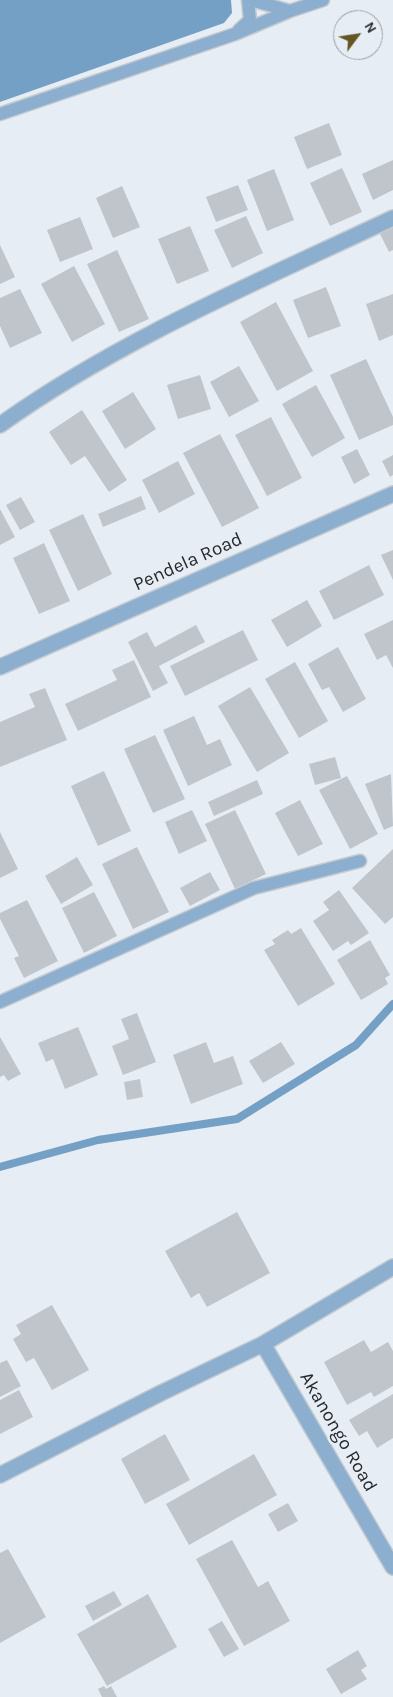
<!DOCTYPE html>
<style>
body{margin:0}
#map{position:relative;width:393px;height:1697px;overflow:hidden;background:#e7edf4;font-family:Karla,sans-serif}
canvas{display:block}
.north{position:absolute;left:333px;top:10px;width:50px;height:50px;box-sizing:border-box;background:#e7edf4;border:1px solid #9a9fa4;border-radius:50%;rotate:59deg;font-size:14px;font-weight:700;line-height:20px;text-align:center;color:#27292c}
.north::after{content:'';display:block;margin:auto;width:18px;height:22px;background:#635723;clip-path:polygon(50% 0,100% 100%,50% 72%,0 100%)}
</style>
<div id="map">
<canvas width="393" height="1697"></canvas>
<div class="north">N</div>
</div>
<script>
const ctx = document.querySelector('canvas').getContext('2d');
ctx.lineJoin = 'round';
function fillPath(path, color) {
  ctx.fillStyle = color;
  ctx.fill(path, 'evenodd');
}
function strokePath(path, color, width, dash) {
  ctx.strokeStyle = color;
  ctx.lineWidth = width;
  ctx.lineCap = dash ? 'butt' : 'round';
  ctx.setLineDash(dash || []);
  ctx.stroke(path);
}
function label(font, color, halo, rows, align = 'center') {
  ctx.font = font + ' Karla,sans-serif';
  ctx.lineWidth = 5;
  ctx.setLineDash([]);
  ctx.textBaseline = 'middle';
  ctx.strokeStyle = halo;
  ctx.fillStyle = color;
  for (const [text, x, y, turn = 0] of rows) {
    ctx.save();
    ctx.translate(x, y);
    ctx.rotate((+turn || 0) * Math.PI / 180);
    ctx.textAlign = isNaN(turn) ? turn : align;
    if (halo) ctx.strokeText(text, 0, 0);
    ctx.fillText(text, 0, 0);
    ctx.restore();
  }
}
const water = new Path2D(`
 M 0,0 L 231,0 L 232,13 L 224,23 L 0,102 Z`);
const stream = new Path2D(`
 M 0,1167 L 98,1140 L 237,1119 L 356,1045 L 393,1004`);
const building = new Path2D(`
 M 329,123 L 342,155 L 307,169 L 294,137 Z
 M 393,160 L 393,190 L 373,200 L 362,174 Z
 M 342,168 L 362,212 L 330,226 L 310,183 Z
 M 274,169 L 294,220 L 267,231 L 247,180 Z
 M 238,185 L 248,210 L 216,222 L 206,197 Z
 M 122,186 L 140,227 L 113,238 L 96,198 Z
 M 246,216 L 263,253 L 232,268 L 214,230 Z
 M 80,217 L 93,249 L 60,262 L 47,230 Z
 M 190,226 L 209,271 L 177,284 L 158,239 Z
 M 393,226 L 393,250 L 389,252 L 379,232 Z
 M 0,245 L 15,277 L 0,284 Z
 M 117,250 L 149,319 L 119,332 L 87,264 Z
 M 74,266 L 105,324 L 72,342 L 41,284 Z
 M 326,287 L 341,326 L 308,338 L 293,300 Z
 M 20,289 L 42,333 L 10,348 L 0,326 L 0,298 Z
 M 393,294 L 393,335 L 379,341 L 366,304 Z
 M 276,302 L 313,371 L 277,391 L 240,322 Z
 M 366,359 L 393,417 L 393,425 L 359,440 L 330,375 Z
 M 239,366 L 259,401 L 229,417 L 210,382 Z
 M 200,375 L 211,409 L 178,419 L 167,385 Z
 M 316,385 L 345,438 L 312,457 L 282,404 Z
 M 133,392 L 156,429 L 125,449 L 102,411 Z
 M 82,410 L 127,480 L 109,492 L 85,456 L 71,465 L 49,432 Z
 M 271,417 L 302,478 L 267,496 L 235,435 Z
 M 220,434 L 259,508 L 222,527 L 183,453 Z
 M 357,449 L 370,475 L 354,484 L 341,457 Z
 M 393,455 L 393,475 L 390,477 L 382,461 Z
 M 178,461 L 195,494 L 159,513 L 142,480 Z
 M 141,496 L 146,509 L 103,527 L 98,514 Z
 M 21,497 L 35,522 L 20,530 L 6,505 Z
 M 0,509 L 15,537 L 0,545 Z
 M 83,514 L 112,574 L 78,591 L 49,530 Z
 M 44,543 L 70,601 L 39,614 L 13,558 Z
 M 393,550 L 393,580 L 381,555 Z
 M 369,565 L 384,595 L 334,620 L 319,591 Z
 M 307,600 L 322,626 L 287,647 L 271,620 Z
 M 393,620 L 393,668 L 386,655 L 377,660 L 364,634 Z
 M 196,625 L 205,642 L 159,666 L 168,683 L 153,691 L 128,642 L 147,632 L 155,647 Z
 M 243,630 L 258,660 L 185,696 L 170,666 Z
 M 338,647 L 366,699 L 343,712 L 329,687 L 322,690 L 308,664 Z
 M 134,660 L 151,697 L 78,731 L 65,704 L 117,680 L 112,670 Z
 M 295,662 L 328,721 L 299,738 L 265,679 Z
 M 250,687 L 289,753 L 257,772 L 218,706 Z
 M 45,688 L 67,740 L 0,767 L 0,722 L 35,707 L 29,694 Z
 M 194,716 L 207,745 L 220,739 L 232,765 L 188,786 L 163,730 Z
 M 155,735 L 185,799 L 153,813 L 124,749 Z
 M 335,757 L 341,778 L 315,785 L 309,764 Z
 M 104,771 L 131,831 L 98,846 L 71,786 Z
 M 391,774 L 393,826 L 384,830 L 365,784 Z
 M 347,776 L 378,834 L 350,849 L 319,790 Z
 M 257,780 L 263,794 L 214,816 L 208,802 Z
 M 300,800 L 323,844 L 298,856 L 275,813 Z
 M 192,810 L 207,841 L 179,854 L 165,822 Z
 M 235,810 L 266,874 L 235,889 L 205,824 Z
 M 0,832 L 18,869 L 0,878 Z
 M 137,847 L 169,912 L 133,929 L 102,864 Z
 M 393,849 L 393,917 L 385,924 L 352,888 Z
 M 77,857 L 93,885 L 61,904 L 45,876 Z
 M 210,872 L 220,890 L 190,906 L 180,888 Z
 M 339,890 L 369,933 L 351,945 L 348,941 L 333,951 L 313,921 L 329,910 L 323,902 Z
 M 94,892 L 117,936 L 84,953 L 62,908 Z
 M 27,900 L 58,961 L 24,978 L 14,958 L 19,956 L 0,919 L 0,913 Z
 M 301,928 L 335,984 L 298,1006 L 264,950 L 275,944 L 272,940 L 288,930 L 291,934 Z
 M 370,940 L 390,975 L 385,978 L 388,984 L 361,1000 L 337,960 Z
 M 137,1013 L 156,1062 L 123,1075 L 112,1046 L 129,1039 L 121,1019 Z
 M 78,1027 L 98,1075 L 65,1089 L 53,1059 L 46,1062 L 38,1043 Z
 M 0,1037 L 21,1074 L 8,1081 L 4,1075 L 0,1077 Z
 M 206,1042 L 214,1063 L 233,1056 L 243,1084 L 191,1104 L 173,1055 Z
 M 281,1042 L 295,1064 L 263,1083 L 249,1061 Z
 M 140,1079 L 143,1097 L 127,1100 L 124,1082 Z
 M 237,1212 L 270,1273 L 207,1307 L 199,1293 L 191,1298 L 165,1251 Z
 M 52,1305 L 89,1370 L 52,1390 L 34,1358 L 26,1362 L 13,1339 L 21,1334 L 16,1325 Z
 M 364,1340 L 371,1352 L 388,1342 L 393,1351 L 393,1386 L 374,1397 L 371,1392 L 347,1405 L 324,1362 Z
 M 7,1360 L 21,1386 L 0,1397 L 0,1363 Z
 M 19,1390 L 33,1417 L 0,1434 L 0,1400 Z
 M 393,1394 L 393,1438 L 377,1448 L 367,1431 L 359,1436 L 349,1420 Z
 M 165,1434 L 190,1480 L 145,1504 L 121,1459 Z
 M 254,1454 L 277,1495 L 189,1545 L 166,1504 Z
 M 288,1503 L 298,1521 L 278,1532 L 268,1514 Z
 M 232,1540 L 258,1587 L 268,1581 L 290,1621 L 244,1646 L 196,1559 Z
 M 8,1549 L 46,1617 L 0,1643 L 0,1553 Z
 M 114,1591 L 122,1605 L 93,1621 L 85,1606 Z
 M 148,1594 L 177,1647 L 107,1686 L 77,1634 Z
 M 222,1621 L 239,1649 L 224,1657 L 208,1629 Z
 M 358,1650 L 367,1666 L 361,1670 L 367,1679 L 341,1694 L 326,1669 Z
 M 104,1686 L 106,1689 L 111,1686 L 117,1697 L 102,1697 L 98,1689 Z`);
const service = new Path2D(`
 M 251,0 L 290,11
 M 239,30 L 250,20 L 248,0
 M 0,114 L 235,34 L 290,11 L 323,0
 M 0,1002 L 254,888 L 360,861`);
const minor = new Path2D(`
 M 0,425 C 120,339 260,281 393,218
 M 263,1344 L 393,1567
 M 0,1475 L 161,1393 L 263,1344 L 393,1267`);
const tertiary = new Path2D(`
 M 0,667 L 393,494`);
const streetNames = [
 ["Pendela Road",188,562,-24],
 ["Akanongo Road",338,1432,60]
];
fillPath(water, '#75a0c6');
strokePath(stream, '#75a0c6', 8);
fillPath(building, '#bfc5cb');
strokePath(service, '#c4cad0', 15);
strokePath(minor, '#c4cad0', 18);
strokePath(tertiary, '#c4cad0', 18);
strokePath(service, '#8dafcf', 12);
strokePath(minor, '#8dafcf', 15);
strokePath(tertiary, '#8dafcf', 15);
label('19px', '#27292c', '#e7edf4', streetNames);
</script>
